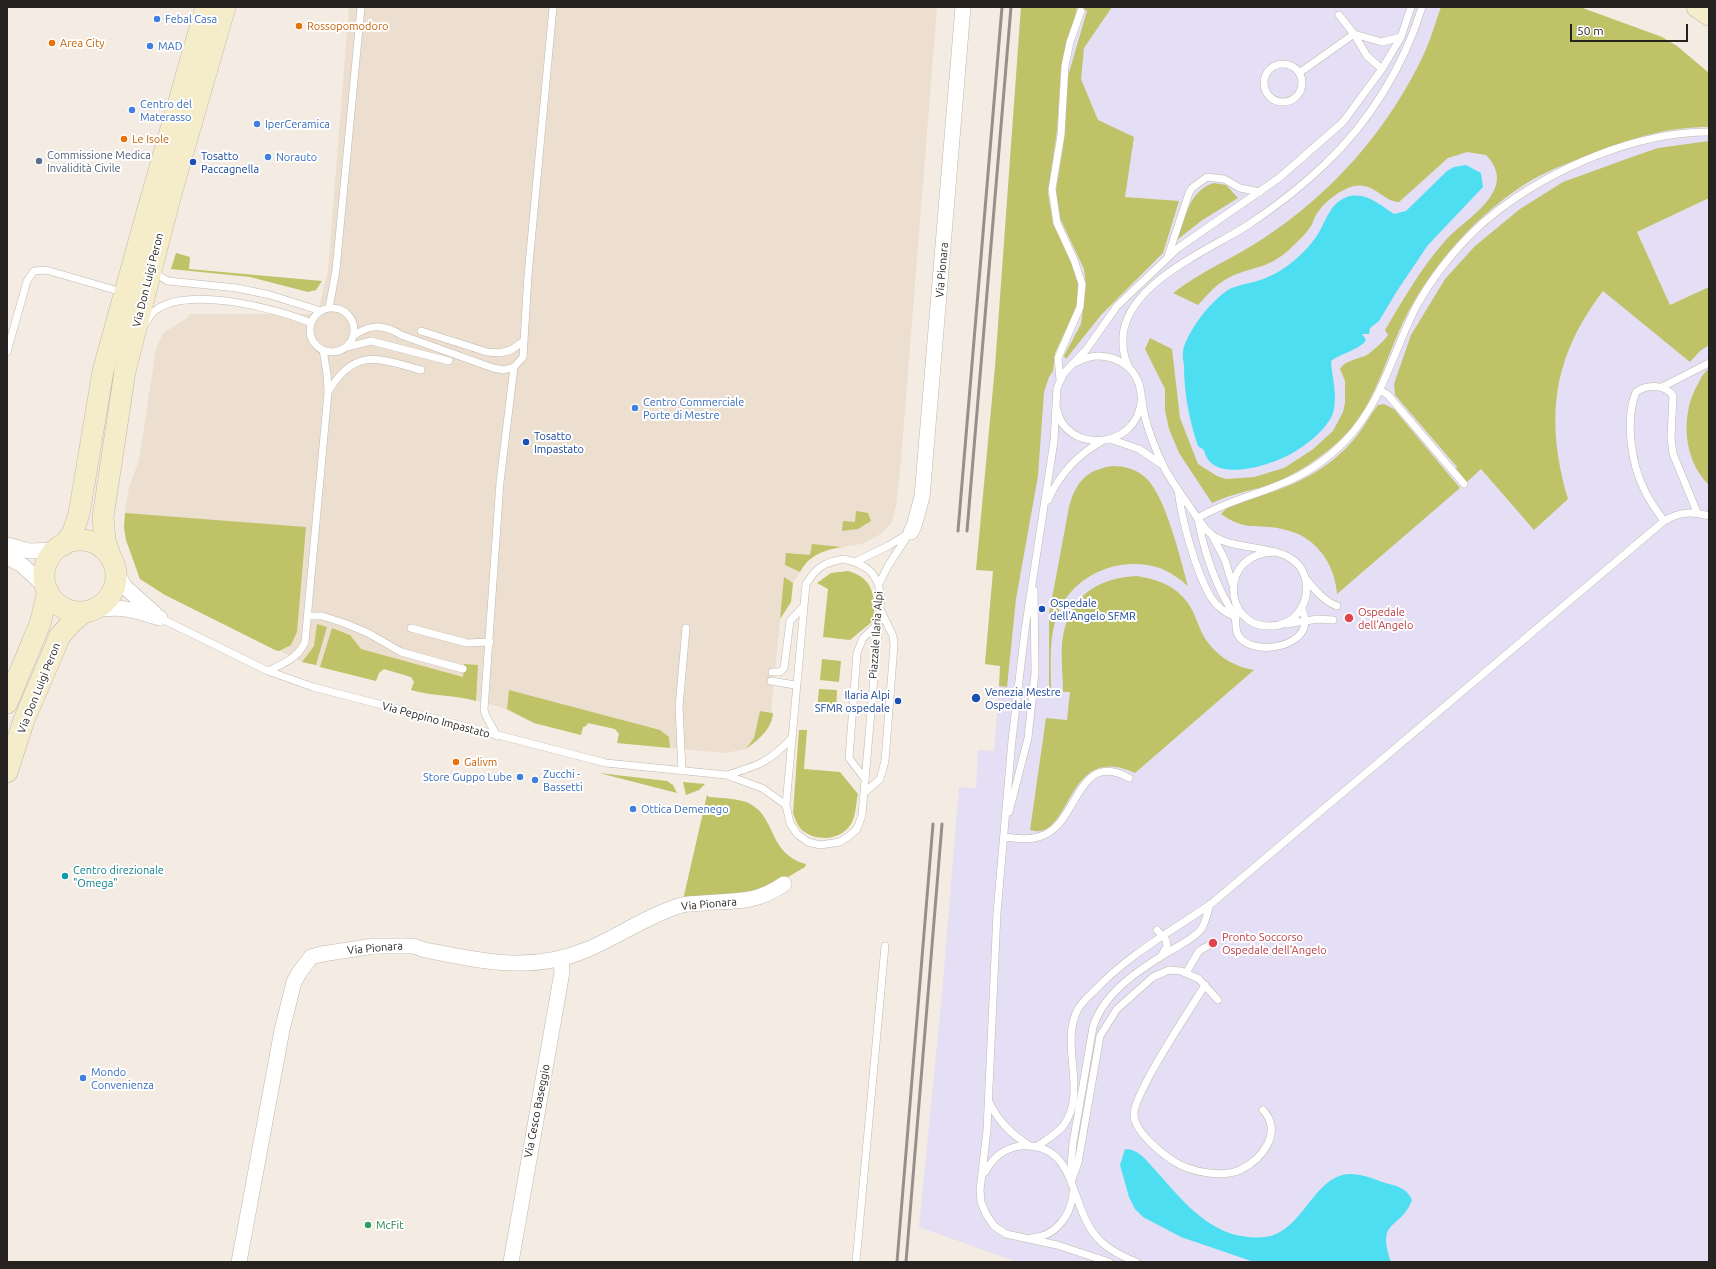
<!DOCTYPE html>
<meta charset="utf-8">
<style>
body{margin:0}
#map{position:relative;width:1716px;height:1269px;overflow:hidden;background:#f4ebe2;font-family:Ubuntu,sans-serif}
canvas{display:block}
.frame{position:absolute;inset:0;border:8px solid #25221f;pointer-events:none}
.scale{position:absolute;left:1570px;top:24px;width:118px;height:18px;box-sizing:border-box;border:2px solid #25221f;border-top:0;padding-left:5px;font-size:12px;line-height:14px;white-space:nowrap;color:#25221f;-webkit-text-stroke:3px #fff;paint-order:stroke}
</style>
<div id="map">
<canvas width="1716" height="1269"></canvas>
<div class="frame"></div>
<div class="scale">50 m</div>
</div>
<script>
const ctx = document.querySelector('canvas').getContext('2d');
ctx.lineJoin = 'round';
function fillPath(path, color) {
  ctx.fillStyle = color;
  ctx.fill(path, 'evenodd');
}
function strokePath(path, color, width, dash) {
  ctx.strokeStyle = color;
  ctx.lineWidth = width;
  ctx.lineCap = dash ? 'butt' : 'round';
  ctx.setLineDash(dash || []);
  ctx.stroke(path);
}
function label(font, color, halo, rows, align = 'center') {
  ctx.font = font + ' Ubuntu,sans-serif';
  ctx.lineWidth = 4;
  ctx.setLineDash([]);
  ctx.textBaseline = 'middle';
  ctx.strokeStyle = halo;
  ctx.fillStyle = color;
  for (const [text, x, y, turn = 0] of rows) {
    ctx.save();
    ctx.translate(x, y);
    ctx.rotate((+turn || 0) * Math.PI / 180);
    ctx.textAlign = isNaN(turn) ? turn : align;
    if (halo) ctx.strokeText(text, 0, 0);
    ctx.fillText(text, 0, 0);
    ctx.restore();
  }
}
const built = new Path2D(`
 M 349,7 L 937,7 L 901,460 L 896,506 L 892,523 L 879,535 L 862,544 L 829,549 L 820,552 L 807,561 L 802,568 L 793,583 L 791,602 L 780,619 L 771,712 L 760,711 L 754,738 L 746,749 L 725,753 L 617,743 L 619,734 L 615,729 L 588,723 L 586,726 L 583,727 L 581,735 L 534,723 L 500,707 L 457,696 L 430,695 L 411,690 L 414,682 L 411,677 L 384,669 L 379,673 L 376,681 L 302,662 L 165,595 L 140,579 L 126,540 L 124,527 L 125,513 L 129,487 L 139,460 L 156,349 L 163,333 L 187,318 L 189,314 L 310,314 L 319,308 L 328,270 Z`);
const medical = new Path2D(`
 M 1021,7 L 1576,7 L 1677,46 L 1709,73 L 1709,1262 L 1017,1262 L 919,1227 L 942,993 L 959,787 L 976,788 L 978,750 L 994,751 L 1001,666 L 985,664 L 993,571 L 976,570 L 995,367 Z`);
const green = new Path2D(`
 M 1021,7 L 1080,7 L 1077,8 L 1061,69 L 1057,130 L 1048,193 L 1053,224 L 1070,256 L 1078,282 L 1077,306 L 1055,353 L 1053,371 L 1049,377 L 1044,392 L 1038,476 L 1016,599 L 1007,687 L 999,686 L 1000,666 L 985,664 L 993,571 L 976,570 L 995,367 Z
 M 1082,7 L 1112,7 L 1084,48 L 1081,79 L 1098,120 L 1134,137 L 1125,197 L 1179,201 L 1163,253 L 1101,315 L 1066,359 L 1064,356 L 1081,324 L 1086,285 L 1084,269 L 1060,218 L 1056,191 L 1063,147 L 1068,76 L 1087,11 Z
 M 1441,7 L 1580,7 L 1662,37 L 1677,46 L 1709,73 L 1709,127 C 1670,127 1639,136 1603,150 C 1578,159 1553,168 1530,181 C 1481,211 1440,256 1412,305 C 1386,350 1379,404 1339,441 C 1319,459 1294,476 1269,485 C 1249,491 1231,494 1212,503 L 1179,453 L 1169,429 L 1165,410 L 1165,389 L 1145,349 L 1150,338 L 1172,349 L 1180,418 L 1198,464 L 1217,476 L 1226,479 L 1254,477 L 1284,468 L 1312,450 L 1333,431 L 1343,412 L 1345,403 L 1345,381 L 1340,369 C 1345,360 1359,359 1367,355 C 1374,350 1383,342 1388,335 L 1385,330 C 1403,300 1421,268 1445,241 C 1460,224 1485,211 1495,188 C 1500,176 1495,164 1486,155 L 1467,152 L 1448,158 L 1399,202 C 1384,202 1374,182 1354,186 C 1339,190 1324,202 1316,215 C 1314,218 1313,223 1311,226 C 1306,234 1297,242 1290,249 C 1268,269 1254,266 1230,277 C 1216,284 1208,294 1198,305 L 1173,293 C 1201,271 1234,258 1264,238 C 1329,195 1382,137 1418,66 C 1428,48 1434,27 1441,7 Z
 M 1709,141 L 1709,198 L 1637,232 L 1670,305 L 1709,287 L 1709,345 L 1700,351 L 1690,362 L 1603,291 C 1552,358 1545,419 1568,499 L 1534,530 L 1481,469 L 1467,482 L 1456,469 L 1457,467 L 1395,395 L 1394,384 L 1411,335 L 1445,279 L 1475,246 L 1520,209 L 1563,182 L 1632,157 L 1658,148 Z
 M 1214,183 L 1226,185 L 1238,198 L 1201,221 L 1177,240 C 1185,219 1189,190 1214,183 Z
 M 176,253 L 190,257 L 189,269 L 322,281 L 316,290 L 308,292 L 250,277 L 171,269 Z
 M 1709,369 L 1709,485 C 1683,460 1680,414 1698,384 C 1701,378 1703,373 1709,369 Z
 M 1384,404 L 1394,409 L 1460,488 L 1337,594 C 1335,563 1315,535 1282,529 C 1256,523 1246,532 1221,514 L 1227,508 C 1274,490 1312,484 1349,445 C 1361,433 1368,418 1378,405 Z
 M 1112,466 C 1125,466 1136,469 1146,478 C 1166,497 1180,558 1188,586 C 1180,579 1170,572 1160,568 C 1117,554 1067,577 1055,622 C 1049,644 1051,668 1051,689 L 1049,689 L 1049,614 L 1069,507 C 1076,482 1086,470 1112,466 Z
 M 856,511 L 868,513 L 871,521 L 858,529 L 842,531 L 843,521 L 855,522 Z
 M 125,513 L 306,527 L 297,632 L 291,645 L 279,651 L 275,650 L 165,595 L 140,579 L 126,540 L 124,527 Z
 M 812,544 L 842,547 C 824,550 809,555 800,572 L 785,565 L 786,553 L 810,555 Z
 M 848,571 C 874,578 876,598 873,621 L 850,640 L 823,637 L 828,589 L 817,583 L 831,573 Z
 M 1137,576 C 1154,579 1169,583 1182,596 C 1193,607 1196,620 1202,633 C 1212,653 1233,667 1254,670 L 1135,773 C 1064,740 1073,843 1030,830 L 1046,718 L 1067,720 L 1070,692 L 1063,692 C 1063,671 1059,647 1065,627 C 1076,591 1102,578 1137,576 Z
 M 784,577 L 793,583 L 791,602 L 780,619 Z
 M 317,624 L 327,627 L 316,665 L 302,662 L 314,646 Z
 M 332,628 L 350,635 L 361,649 L 463,677 L 464,664 L 478,665 L 476,701 C 454,695 433,696 411,690 L 414,682 L 411,677 L 384,669 L 379,673 L 376,681 L 320,667 Z
 M 822,659 L 841,661 L 839,682 L 820,680 Z
 M 819,689 L 837,690 L 836,711 L 817,709 Z
 M 509,690 L 660,730 L 669,737 L 670,748 L 617,743 L 619,734 L 615,729 L 588,723 L 586,726 L 583,727 L 581,735 L 534,723 L 507,709 Z
 M 760,711 L 773,713 C 772,729 758,740 746,749 L 754,738 Z
 M 799,730 L 807,730 L 804,769 L 840,772 L 858,794 C 856,803 856,816 851,824 C 841,840 818,842 803,831 C 798,827 795,819 793,813 Z
 M 599,773 L 667,781 L 673,785 L 677,793 Z
 M 683,782 L 705,784 L 699,790 L 686,795 Z
 M 707,795 L 709,797 C 721,798 734,798 746,802 C 778,815 766,853 806,864 L 805,867 L 754,897 L 683,900 Z`);
const water = new Path2D(`
 M 1466,165 L 1481,173 L 1483,187 L 1428,245 L 1397,291 L 1379,321 L 1370,328 L 1369,334 L 1362,334 L 1366,340 C 1361,349 1340,354 1331,361 C 1332,378 1338,396 1333,413 C 1327,430 1303,448 1287,456 C 1267,466 1211,484 1204,450 L 1198,446 C 1189,419 1184,393 1184,365 C 1183,360 1182,352 1184,347 C 1190,328 1211,301 1228,290 C 1236,285 1248,284 1257,281 C 1270,277 1281,271 1291,263 C 1301,255 1311,245 1318,234 C 1326,221 1330,203 1347,197 C 1365,191 1380,205 1394,214 L 1406,211 L 1447,171 L 1454,167 Z
 M 1125,1149 C 1139,1149 1147,1161 1156,1171 C 1186,1204 1214,1242 1265,1237 C 1303,1233 1313,1175 1350,1174 C 1361,1174 1372,1178 1382,1182 C 1396,1186 1406,1187 1412,1200 C 1400,1231 1376,1218 1391,1262 L 1254,1262 L 1181,1237 L 1143,1217 L 1135,1209 L 1129,1197 L 1120,1165 Z`);
const lane = new Path2D(`
 M 1339,15 L 1354,34 L 1367,56 L 1382,69
 M 1354,34 L 1382,42 L 1401,37
 M1264 83a19 19 0 1 1 38 0a19 19 0 1 1-38 0Z
 M 1299,73 L 1354,34
 M 1168,256 L 1189,193 L 1192,188 L 1207,177 L 1224,179 L 1240,188 L 1260,192
 M 156,270 L 158,275 L 168,281 L 237,288 L 270,295 L 321,311
 M 329,308 L 336,270 L 361,7
 M310 330a22 22 0 1 1 44 0a22 22 0 1 1-44 0Z
 M 144,325 C 148,320 151,313 156,310 C 188,286 277,308 311,323
 M 421,331 L 487,352 L 500,353 L 511,350 L 524,341
 M 353,336 C 370,324 383,324 401,335 L 493,368 L 504,370 L 514,367 L 523,357 L 528,275 L 553,7
 M 347,347 L 371,341 L 449,361
 M 7,352 L 27,281 L 34,271 L 46,270 L 122,292
 M 1077,362 C 1099,349 1130,358 1139,384 C 1142,395 1142,407 1145,417 C 1149,433 1155,448 1162,463 C 1170,481 1185,499 1196,516 C 1200,522 1206,530 1212,535 C 1239,555 1299,539 1306,582 C 1308,593 1305,604 1298,613 C 1291,622 1280,626 1269,626 C 1224,627 1217,552 1276,552
 M 1129,368 C 1126,361 1123,353 1123,345 C 1118,286 1208,251 1248,225 C 1272,209 1303,185 1324,165 C 1369,123 1404,66 1422,7
 M 1060,380 L 1058,358 L 1080,307 L 1082,284 L 1074,260 L 1057,223 L 1052,189 L 1061,135 L 1065,66 L 1070,42 L 1081,11
 M 1662,387 L 1709,363
 M 1380,390 L 1388,395 L 1464,484
 M 328,392 C 355,347 377,358 421,370
 M 1057,409 C 1064,453 1136,451 1141,402
 M 1110,439 L 1139,449 L 1161,464
 M 1178,490 C 1182,521 1195,569 1210,596 C 1216,606 1225,613 1236,617
 M 1048,500 C 1060,473 1077,455 1102,441
 M 1664,521 C 1657,511 1649,501 1644,489 C 1631,463 1625,419 1636,392 C 1647,384 1665,384 1673,396 L 1671,438 L 1673,454 L 1697,512
 M 1212,535 L 1225,560 L 1232,583
 M 843,559 C 866,564 878,572 881,597 L 862,815 L 857,829 L 849,836 L 840,842 L 820,845 L 808,842 L 797,834 L 790,823 L 786,805 L 806,584 C 817,567 823,563 843,559 Z
 M 855,562 L 888,546 L 911,532
 M 1306,579 C 1315,590 1324,601 1337,606
 M 879,584 L 888,566 L 910,532
 M 1235,613 C 1236,619 1235,630 1238,635 C 1251,657 1306,648 1305,621 C 1305,617 1303,612 1302,609
 M 308,616 L 322,616 L 344,623 L 368,633 L 401,652 L 463,669
 M 1236,617 C 1217,591 1203,549 1198,518 C 1223,503 1249,497 1276,486 C 1303,476 1327,460 1346,440 C 1383,401 1393,351 1417,305 C 1436,271 1465,236 1496,212 C 1553,168 1636,132 1709,132
 M 160,618 L 268,671 L 313,687 L 606,763 L 726,775 L 762,788 L 786,805
 M 1286,624 L 1318,619 L 1333,620
 M 411,628 L 467,643 L 490,642
 M 268,671 C 283,664 298,658 305,642 L 328,392 L 327,374 L 323,350
 M 772,672 L 780,672 L 784,668 L 790,621 L 803,607
 M 771,681 L 795,685
 M 497,736 L 486,716 L 484,710 L 500,482 L 514,367
 M 682,771 L 679,707 L 686,628
 M 727,775 C 757,766 768,763 791,739
 M 865,779 L 849,758 L 857,653 L 863,638 L 878,624
 M 864,793 L 880,779 L 885,761 L 894,645 L 893,636 L 880,609
 M 1009,812 L 1028,738 L 1035,673 L 1034,590
 M 1004,837 C 1017,838 1031,841 1044,835 C 1079,820 1078,749 1129,778
 M 1157,930 L 1166,940 L 1167,946 L 1162,955
 M 1186,973 L 1199,951 L 1213,943
 M 1205,985 C 1191,1008 1133,1094 1134,1115 C 1134,1131 1162,1154 1175,1162 C 1191,1172 1222,1178 1240,1170 C 1263,1159 1283,1132 1263,1110
 M 989,1102 C 999,1122 1011,1134 1030,1146
 M 1036,1147 C 1046,1140 1057,1134 1064,1125 C 1088,1091 1059,1044 1078,1009 C 1082,1002 1089,996 1094,991 C 1127,956 1171,931 1211,904 L 1664,521 C 1679,512 1692,511 1709,516
 M 985,1172 C 992,1159 1004,1148 1020,1146 C 1075,1142 1069,1198 1092,1231 C 1103,1247 1119,1255 1136,1262
 M 1070,1177 L 1073,1143 L 1093,1027 C 1104,992 1140,969 1170,951 C 1180,945 1195,938 1202,928 C 1206,921 1208,911 1210,904
 M 1071,1182 L 1078,1163 L 1100,1036 L 1117,1009 L 1153,977 L 1169,970 L 1181,971 L 1199,979 L 1218,1000
 M 1031,1238 C 1055,1237 1071,1216 1073,1193
 M 856,1262 L 885,946
 M 1109,1262 L 1057,1245 L 1006,1234 L 994,1226 L 986,1214 L 981,1202 L 980,1190 L 987,1130 L 997,913 L 1012,740 L 1025,630 L 1054,441 L 1057,388 L 1064,373 L 1086,350 L 1117,306 L 1178,248 L 1279,178 L 1343,122 L 1382,69 L 1401,37 L 1411,7`);
const street = new Path2D(`
 M 911,532 L 914,526 L 922,497 L 963,7
 M 7,545 L 29,551 L 57,550
 M 7,557 L 22,565 L 46,587
 M 115,570 L 125,587 L 154,613
 M 93,610 C 123,606 131,609 160,618
 M 239,1262 L 282,1030 L 294,982 L 299,973 L 311,957 L 322,954 L 374,946 L 413,946 L 425,950 C 481,961 531,973 586,950 C 618,937 646,916 679,906 C 687,903 696,904 703,903 C 737,900 755,904 784,884
 M 511,1262 L 558,995 L 562,972 L 561,959`);
const secondary = new Path2D(`
 M 1697,7 L 1709,15
 M44 576a36 36 0 1 1 72 0a36 36 0 1 1-72 0Z
 M 64,545 L 73,532 L 79,514 L 103,371 L 148,209 L 206,7
 M 111,558 L 105,541 L 103,517 L 125,371 L 171,194 L 225,7
 M 7,703 L 40,624 L 48,591
 M 7,772 L 24,720 L 60,636 L 72,622 L 85,612`);
const rail = new Path2D(`
 M 958,531 L 1002,7
 M 967,531 L 1011,7
 M 897,1262 L 933,824
 M 906,1262 L 942,824`);
const markers = [
 [157,19,4,"#3f7fe0"],
 [299,26,4,"#e8710a"],
 [52,43,4,"#e8710a"],
 [150,46,4,"#3f7fe0"],
 [132,110,4,"#3f7fe0"],
 [257,124,4,"#3f7fe0"],
 [124,139,4,"#e8710a"],
 [268,157,4,"#3f7fe0"],
 [39,161,4,"#5c6f8a"],
 [193,162,4,"#1a4fb4"],
 [635,408,4,"#3f7fe0"],
 [526,442,4,"#1a4fb4"],
 [1042,609,4,"#1a4fb4"],
 [1349,618,5,"#e0444e"],
 [976,698,5,"#1a4fb4"],
 [898,701,4,"#1a4fb4"],
 [456,762,4,"#e8710a"],
 [520,777,4,"#3f7fe0"],
 [535,780,4,"#3f7fe0"],
 [633,809,4,"#3f7fe0"],
 [65,876,4,"#0f9aa8"],
 [1213,943,5,"#e0444e"],
 [83,1078,4,"#3f7fe0"],
 [368,1225,4,"#2e9e5b"]
];
const shopNames = [
 ["Febal Casa",165,19],
 ["MAD",158,46],
 ["Centro del",140,104],
 ["Materasso",140,117],
 ["IperCeramica",265,124],
 ["Norauto",276,157],
 ["Centro Commerciale",643,402],
 ["Porte di Mestre",643,415],
 ["Zucchi -",543,774],
 ["Bassetti",543,787],
 ["Store Guppo Lube",512,777,"right"],
 ["Ottica Demenego",641,809],
 ["Mondo",91,1072],
 ["Convenienza",91,1085]
];
const foodNames = [
 ["Rossopomodoro",307,26],
 ["Area City",60,43],
 ["Le Isole",132,139],
 ["Galivm",464,762]
];
const serviceNames = [
 ["Commissione Medica",47,155],
 ["Invalidità Civile",47,168]
];
const transitNames = [
 ["Tosatto",201,156],
 ["Paccagnella",201,169],
 ["Tosatto",534,436],
 ["Impastato",534,449],
 ["Ospedale",1050,603],
 ["dell'Angelo SFMR",1050,616],
 ["Venezia Mestre",985,692],
 ["Ospedale",985,705],
 ["Ilaria Alpi",890,695,"right"],
 ["SFMR ospedale",890,708,"right"]
];
const streetNames = [
 ["Via Pionara",942,270,-85],
 ["Via Don Luigi Peron",148,280,-76],
 ["Piazzale Ilaria Alpi",876,635,-86],
 ["Via Don Luigi Peron",39,688,-68],
 ["Via Peppino Impastato",436,720,15],
 ["Via Pionara",709,904,-5],
 ["Via Pionara",375,948,-5],
 ["Via Cesco Baseggio",537,1111,-79]
];
const healthNames = [
 ["Ospedale",1358,612],
 ["dell'Angelo",1358,625],
 ["Pronto Soccorso",1222,937],
 ["Ospedale dell'Angelo",1222,950]
];
const cultureNames = [
 ["Centro direzionale",73,870],
 ["\"Omega\"",73,883]
];
const leisureNames = [
 ["McFit",376,1225]
];
fillPath(built, '#eddfcf');
fillPath(medical, '#e5dff5');
fillPath(green, '#bfc267');
fillPath(water, '#4edef1');
strokePath(lane, '#c0b8ae', 8);
strokePath(street, '#c0b8ae', 16);
strokePath(secondary, '#c0b8ae', 22);
strokePath(lane, '#fff', 7);
strokePath(street, '#fff', 15);
strokePath(secondary, '#f5ecc9', 21);
strokePath(rail, '#97908a', 3);
for (const [x, y, r, color] of markers) {
  const dot = new Path2D();
  dot.arc(x, y, r, 0, 2 * Math.PI);
  ctx.fillStyle = color;
  ctx.fill(dot);
  strokePath(dot, '#fff', 1.5);
}
label('11px', '#366cbe', '#fff', shopNames, 'left');
label('11px', '#c56008', '#fff', foodNames, 'left');
label('11px', '#4e5e75', '#fff', serviceNames, 'left');
label('11px', '#164399', '#fff', transitNames, 'left');
label('11px', '#25221f', '#fff', streetNames);
label('11px', '#be3a42', '#fff', healthNames, 'left');
label('11px', '#0d838f', '#fff', cultureNames, 'left');
label('11px', '#27864d', '#fff', leisureNames, 'left');
</script>
